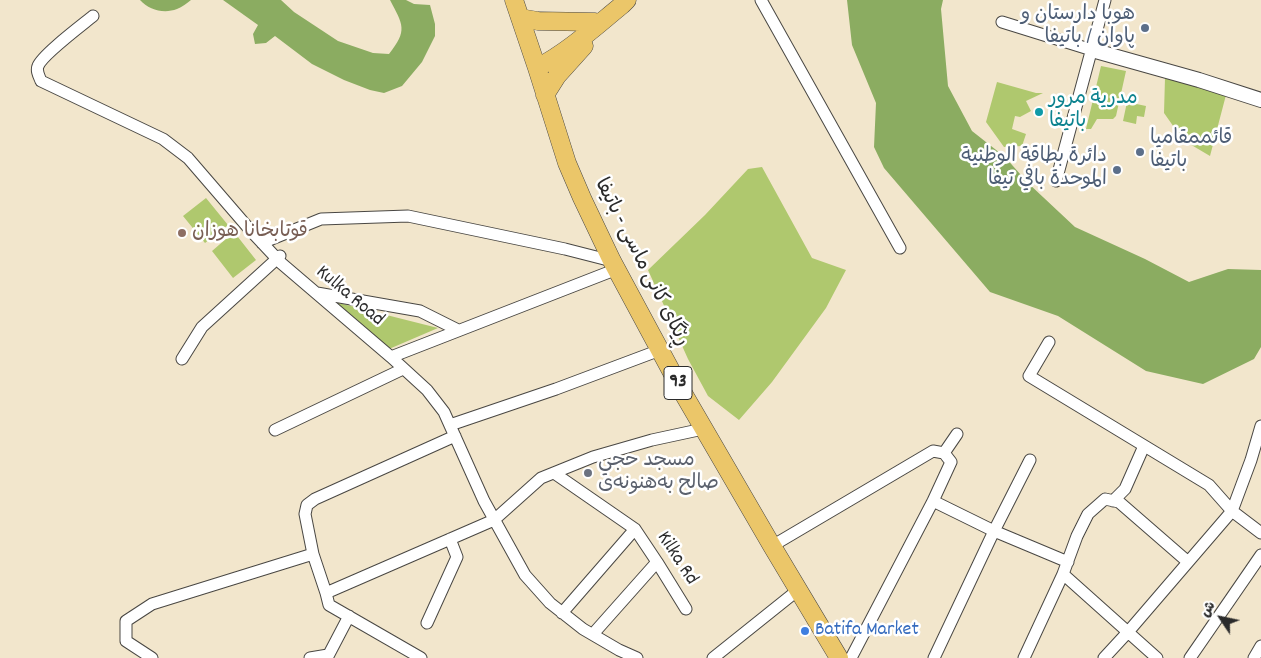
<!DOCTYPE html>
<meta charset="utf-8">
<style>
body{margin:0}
#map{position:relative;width:1261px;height:658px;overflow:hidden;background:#f2e6cc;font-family:Dekko,"Playpen Sans Arabic",sans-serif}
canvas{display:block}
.north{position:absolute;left:1196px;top:593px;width:50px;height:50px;-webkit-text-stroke:4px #fff;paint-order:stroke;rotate:304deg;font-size:14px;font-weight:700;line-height:20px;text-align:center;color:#2b2b2b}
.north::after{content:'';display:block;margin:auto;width:18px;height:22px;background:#2b2b2b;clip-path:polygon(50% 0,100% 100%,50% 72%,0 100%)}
</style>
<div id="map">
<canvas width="1261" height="658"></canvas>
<div class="north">ش</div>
</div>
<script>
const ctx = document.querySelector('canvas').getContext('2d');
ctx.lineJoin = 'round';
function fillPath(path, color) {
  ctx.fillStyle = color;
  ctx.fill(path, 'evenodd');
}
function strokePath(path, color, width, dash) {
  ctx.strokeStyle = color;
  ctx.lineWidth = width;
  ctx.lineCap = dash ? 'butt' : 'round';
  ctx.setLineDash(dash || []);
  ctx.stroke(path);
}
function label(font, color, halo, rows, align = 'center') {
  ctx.font = font + ' Dekko,"Playpen Sans Arabic",sans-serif';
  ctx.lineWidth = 5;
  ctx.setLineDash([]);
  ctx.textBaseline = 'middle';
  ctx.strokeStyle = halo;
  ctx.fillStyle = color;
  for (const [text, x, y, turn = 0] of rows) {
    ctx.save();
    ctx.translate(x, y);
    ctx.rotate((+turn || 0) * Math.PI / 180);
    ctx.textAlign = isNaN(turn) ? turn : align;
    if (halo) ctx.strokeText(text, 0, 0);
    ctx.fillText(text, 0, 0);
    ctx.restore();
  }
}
const green = new Path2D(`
 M 1101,66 L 1126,71 L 1116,116 L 1113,119 L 1097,119 L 1091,129 L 1086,129 Z
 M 1165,78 L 1226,95 L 1210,156 L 1183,140 L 1164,113 Z
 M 997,82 L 1036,93 L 1043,93 L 1026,101 L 1031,111 L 1020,117 L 1015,116 L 1012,129 L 1026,134 L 1022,146 L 1004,147 L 986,122 Z
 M 1127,102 L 1146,106 L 1144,117 L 1137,116 L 1136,124 L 1123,121 Z
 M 762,167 L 812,258 L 846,270 L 826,308 L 772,382 L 739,420 L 708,396 L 688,359 L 648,270 L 705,215 L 748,169 Z
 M 206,198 L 228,225 L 205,243 L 183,216 Z
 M 234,232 L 256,260 L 233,278 L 212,251 Z
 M 331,301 L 438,328 L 389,349 Z`);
const forest = new Path2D(`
 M 140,0 L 191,0 C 187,3 182,7 177,9 C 164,14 149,10 140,0 Z
 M 223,0 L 281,0 L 294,12 L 338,41 L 373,53 L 389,54 C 408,30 403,25 390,0 L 406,0 L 414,4 L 430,5 L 435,24 L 435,36 L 422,62 L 402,86 L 384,93 L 370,90 L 344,80 L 312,64 L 275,36 L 266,43 L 255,44 L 253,34 L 258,25 Z
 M 847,0 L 943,0 L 941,9 L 948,86 L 972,131 L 1005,157 L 1028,183 L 1075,227 L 1145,259 L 1189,282 L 1228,269 L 1261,270 L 1261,347 L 1254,359 L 1203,384 L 1146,371 L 1058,316 L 990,292 L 884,168 L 874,147 L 876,103 L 852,45 Z`);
const minor = new Path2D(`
 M 761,0 L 900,248
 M 93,16 C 82,25 42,55 38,66 C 36,71 39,76 41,81 L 163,139 L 188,158 L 251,231 L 281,263 L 391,357 L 427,390 L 444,412 L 484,501 L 525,575 L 550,603 L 583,629 L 619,650 L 637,658
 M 1002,22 L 1092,50
 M 1056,181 L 1105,0
 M 262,243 L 321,219 L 408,216 L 565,249 L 612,261
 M 317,293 L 420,311 L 458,330
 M 1049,342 L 1029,376 L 1209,485 L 1232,511 L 1261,533
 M 391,357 L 617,269
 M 182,359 L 202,327 L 280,256
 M 450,425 L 556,389 L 660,350
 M 275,430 L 403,369
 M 944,453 L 957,434
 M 554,473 L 635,529 L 657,562 L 686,609
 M 933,501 L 994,531 L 1068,562
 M 1113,501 L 1125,489 L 1144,446
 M 772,546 L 933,451 L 944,453 L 951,462 L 933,501 L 851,658
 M 1063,574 L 1157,658
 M 326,593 L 494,520 L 541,478 L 593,457 L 652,440 L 703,429
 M 562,613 L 635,529
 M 427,623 L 457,557 L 450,539
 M 593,634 L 657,562
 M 152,658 L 126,641 L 126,621 L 152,604 L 313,554
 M 310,658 L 328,655
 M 327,658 L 349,616
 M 421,658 L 329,605 L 326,593 L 313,554 L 305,514 L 307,505 L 315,499 L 455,436
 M 713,658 L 798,590
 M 934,658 L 994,531 L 1030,460
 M 1024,658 L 1063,574 L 1077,536 L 1088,514 L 1105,499 L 1119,502 L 1188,562
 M 1104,658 L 1128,632 L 1232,511 L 1251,460 L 1261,426
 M 1190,658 L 1261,555
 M 1254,658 L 1261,646`);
const tertiary = new Path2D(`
 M 1092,50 L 1199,80 L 1261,100`);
const primary = new Path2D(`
 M 514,0 L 537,68 L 567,163 L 582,198 L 612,261 L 683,393 L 772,546 L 839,658
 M 520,18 L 538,21 L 595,22
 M 537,68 C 569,51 595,27 622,5 L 627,0
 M 545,95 L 557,76 L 584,46`);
const markers = [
 [1145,28,5,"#5c6f8a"],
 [1039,112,5,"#0f9aa8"],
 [1140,152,5,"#5c6f8a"],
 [1117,170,5,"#5c6f8a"],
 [182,233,5,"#8d6e63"],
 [588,473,5,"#6b7280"],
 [805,631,5,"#3f7fe0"]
];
const shields = [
 [678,383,28]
];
const shieldNames = [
 ["93",678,383]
];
const serviceNames = [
 ["هوبا دارستان و",1135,16],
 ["پاوان / باتيفا",1135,39],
 ["قائممقاميا",1150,140,"left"],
 ["باتيفا",1150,163,"left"],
 ["دائرة بطاقة الوطنية",1107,158],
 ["الموحدة بافي تيفا",1107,181]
];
const cultureNames = [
 ["مدرية مرور",1049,100],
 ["باتيفا",1049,123]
];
const educationNames = [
 ["قوتابخانا هوزان",192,233]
];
const streetNames = [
 ["ڕێگای کانی ماسی - باتيفا",640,263,63],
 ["Kulka Road",349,297,40],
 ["Kilka Rd",676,559,57]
];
const worshipNames = [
 ["مسجد حجي",598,462],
 ["صالح بەھنونەی",598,485]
];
const shopNames = [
 ["Batifa Market",815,631]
];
fillPath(green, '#afc86e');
fillPath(forest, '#8bac61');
strokePath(minor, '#494743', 13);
strokePath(tertiary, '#494743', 16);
strokePath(primary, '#494743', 19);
strokePath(minor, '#fff', 11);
strokePath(tertiary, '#fff', 14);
strokePath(primary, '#ebc669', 18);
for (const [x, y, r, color] of markers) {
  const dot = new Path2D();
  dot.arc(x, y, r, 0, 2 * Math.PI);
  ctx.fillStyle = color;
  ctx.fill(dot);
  strokePath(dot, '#fff', 2);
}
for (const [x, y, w] of shields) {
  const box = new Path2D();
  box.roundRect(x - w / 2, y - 16.5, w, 33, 4);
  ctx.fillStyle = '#fff';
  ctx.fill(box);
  strokePath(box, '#2b2b2b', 1);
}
label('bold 19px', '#2b2b2b', null, shieldNames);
label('20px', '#4e5e75', '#fff', serviceNames, 'right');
label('20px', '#0d838f', '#fff', cultureNames, 'left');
label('20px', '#785e54', '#fff', educationNames, 'left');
label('20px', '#2b2b2b', '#fff', streetNames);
label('20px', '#5b616d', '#fff', worshipNames, 'left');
label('20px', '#366cbe', '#fff', shopNames, 'left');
</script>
